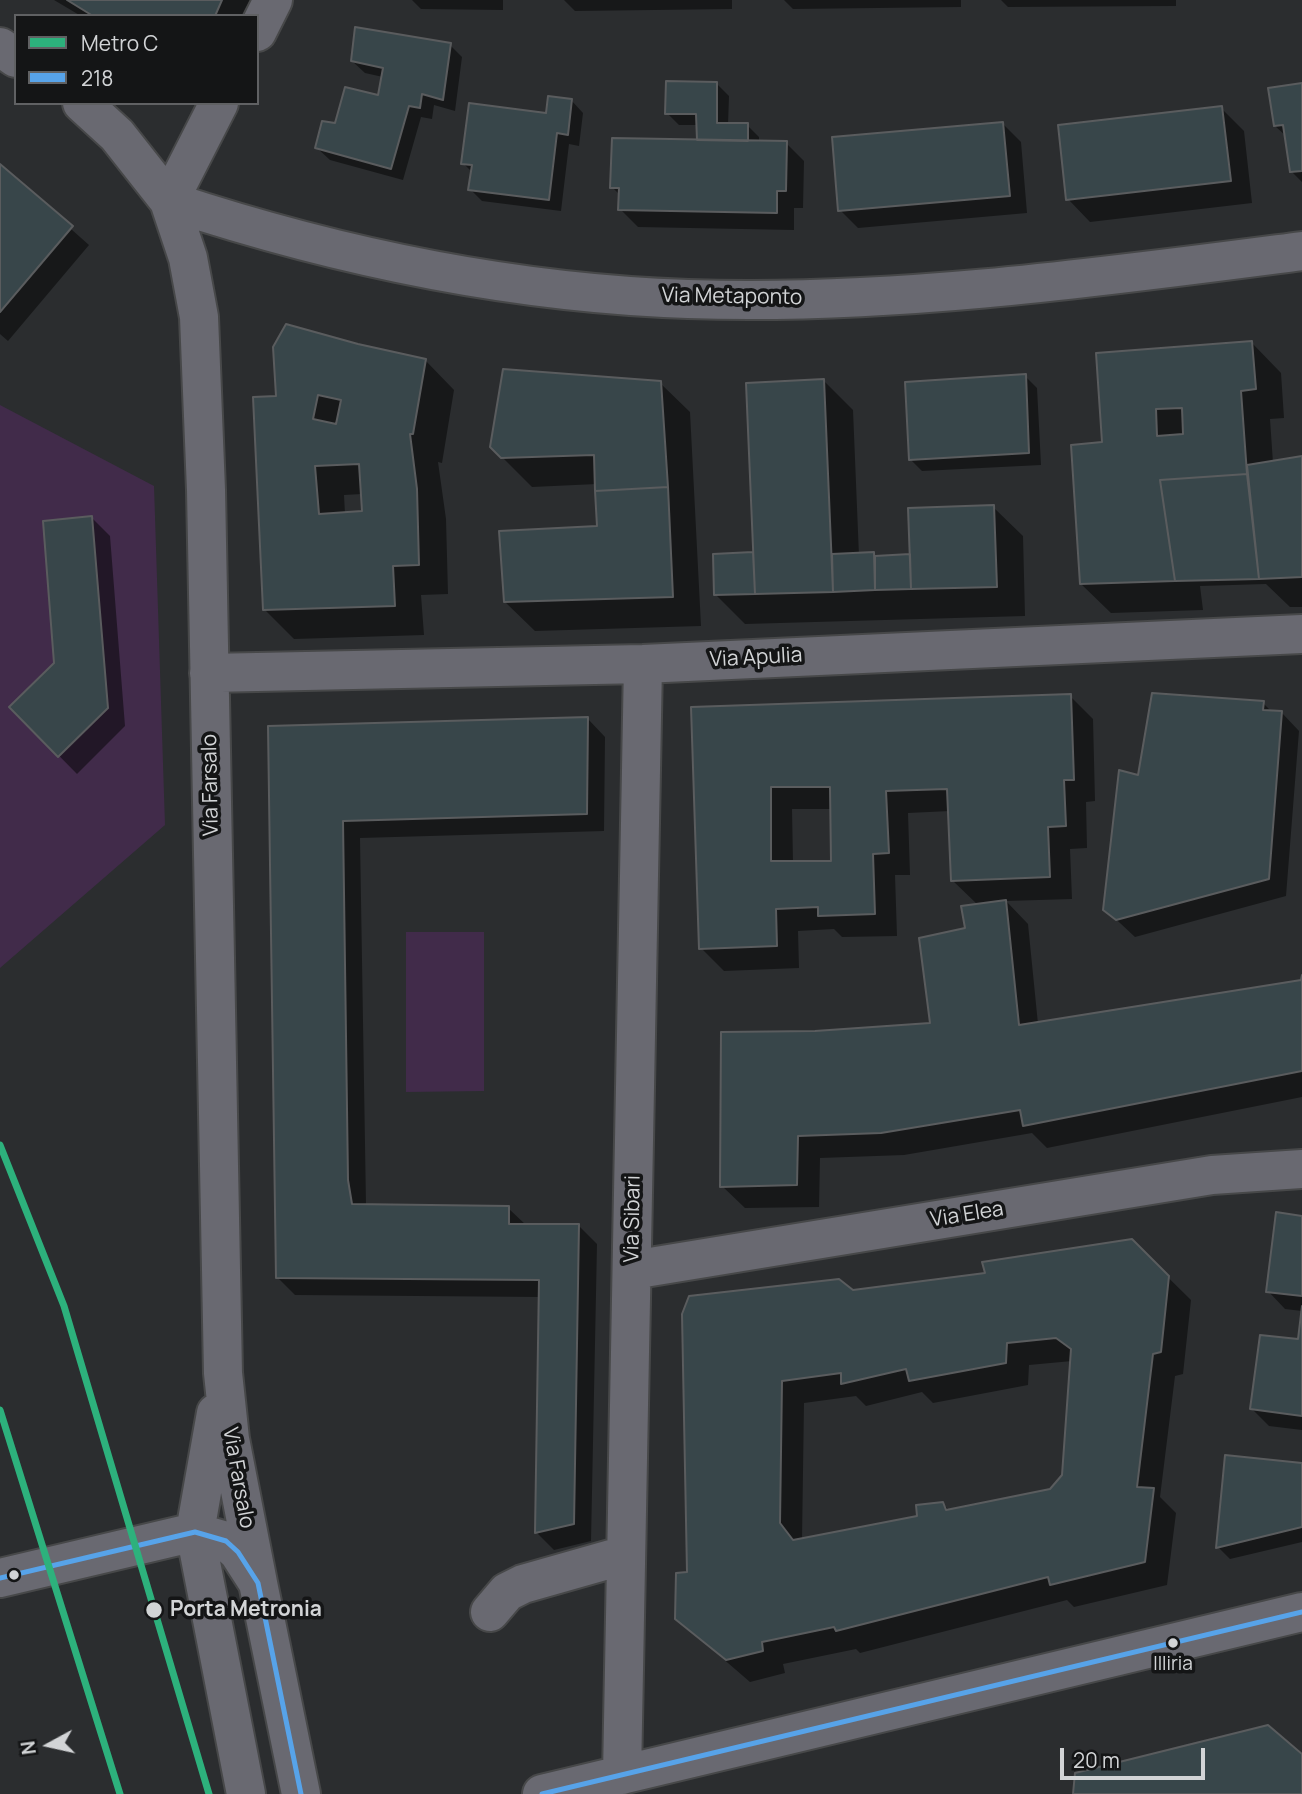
<!DOCTYPE html>
<style>
body{margin:0}
#map{position:relative;width:1302px;height:1794px;overflow:hidden;background:#2b2d2f;font-family:Manrope,sans-serif}
canvas{display:block}
.legend{position:absolute;left:14px;top:14px;width:245px;height:91px;box-sizing:border-box;background:#141516;border:2px solid #606163;margin:0;padding:9px 12px;list-style:none;font-size:21px;color:#d2d4d6}
.legend li{display:flex;align-items:center;gap:14px;height:35px}
.legend b{width:35px;border:2px solid #606163}
.north{position:absolute;left:14px;top:1710px;width:70px;height:70px;-webkit-text-stroke:5px #141516;paint-order:stroke;rotate:262deg;font-size:19px;font-weight:700;line-height:28px;text-align:center;color:#d2d4d6}
.north::after{content:'';display:block;margin:auto;width:24px;height:32px;background:#d2d4d6;clip-path:polygon(50% 0,100% 100%,50% 72%,0 100%)}
.scale{position:absolute;left:1060px;top:1748px;width:145px;height:32px;box-sizing:border-box;border:4px solid #d2d4d6;border-top:0;padding-left:9px;font-size:21px;line-height:24px;white-space:nowrap;color:#d2d4d6;-webkit-text-stroke:5px #141516;paint-order:stroke}
</style>
<div id="map">
<canvas width="1302" height="1794"></canvas>
<ul class="legend">
<li><b style="height:9px;background:#2db17c"></b>Metro C</li>
<li><b style="height:9px;background:#57a3e9"></b>218</li>
</ul>
<div class="north">N</div>
<div class="scale">20 m</div>
</div>
<script>
const ctx = document.querySelector('canvas').getContext('2d');
ctx.lineJoin = 'round';
function fillPath(path, color) {
  ctx.fillStyle = color;
  ctx.fill(path, 'evenodd');
}
function strokePath(path, color, width, dash) {
  ctx.strokeStyle = color;
  ctx.lineWidth = width;
  ctx.lineCap = dash ? 'butt' : 'round';
  ctx.setLineDash(dash || []);
  ctx.stroke(path);
}
function label(font, color, halo, rows, align = 'center') {
  ctx.font = font + ' Manrope,sans-serif';
  ctx.lineWidth = 7;
  ctx.setLineDash([]);
  ctx.textBaseline = 'middle';
  ctx.strokeStyle = halo;
  ctx.fillStyle = color;
  for (const [text, x, y, turn = 0] of rows) {
    ctx.save();
    ctx.translate(x, y);
    ctx.rotate((+turn || 0) * Math.PI / 180);
    ctx.textAlign = isNaN(turn) ? turn : align;
    if (halo) ctx.strokeText(text, 0, 0);
    ctx.fillText(text, 0, 0);
    ctx.restore();
  }
}
const green = new Path2D(`
 M 0,405 L 154,486 L 165,825 L 0,968 Z
 M 406,932 L 484,932 L 484,1091 L 406,1092 Z`);
const shadow = new Path2D(`
 M 54,0 L 253,0 L 246,16 L 81,16 Z
 M 412,0 L 503,0 L 503,10 L 421,9 Z
 M 564,0 L 732,0 L 732,9 L 575,11 Z
 M 784,0 L 961,0 L 961,7 L 793,9 Z
 M 1001,0 L 1176,0 L 1176,6 L 1008,7 Z
 M 450,45 L 462,57 L 455,111 L 434,105 L 432,119 L 421,117 L 403,180 L 330,160 L 317,148 L 336,125 L 380,97 L 383,77 L 365,73 L 352,61 Z
 M 717,84 L 729,96 L 728,125 L 747,125 L 759,137 L 759,142 L 786,143 L 804,161 L 803,208 L 794,208 L 794,230 L 638,227 L 620,209 L 621,196 L 612,187 L 699,141 L 698,125 L 679,125 L 667,113 Z
 M 1302,84 L 1302,182 L 1292,172 L 1287,137 L 1275,126 Z
 M 571,100 L 583,113 L 579,146 L 569,144 L 561,211 L 482,201 L 470,189 L 472,172 L 463,163 Z
 M 1221,108 L 1244,131 L 1252,203 L 1090,222 L 1068,199 Z
 M 1003,124 L 1021,142 L 1027,213 L 858,228 L 840,210 Z
 M 0,166 L 89,245 L 8,341 L 0,334 Z
 M 1252,343 L 1281,373 L 1284,418 L 1270,419 L 1273,463 L 1302,458 L 1302,607 L 1290,607 L 1266,584 L 1200,586 L 1203,610 L 1111,613 L 1081,584 L 1104,444 Z
 M 357,346 L 425,360 L 454,390 L 442,463 L 438,462 L 446,519 L 448,594 L 421,595 L 424,635 L 294,639 L 264,609 L 278,397 ZM 362,494 L 363,513 L 345,514 L 344,495 Z
 M 1025,376 L 1037,388 L 1041,465 L 922,471 L 910,459 Z
 M 824,381 L 853,410 L 859,556 L 912,556 L 993,507 L 1023,536 L 1025,616 L 745,624 L 716,595 L 714,556 L 755,553 Z
 M 660,383 L 690,412 L 701,626 L 535,631 L 505,602 L 598,528 L 597,484 L 532,487 L 492,447 Z
 M 92,518 L 110,536 L 125,726 L 77,774 L 11,707 L 56,663 Z
 M 1070,696 L 1093,719 L 1095,801 L 1086,802 L 1087,848 L 1070,849 L 1072,899 L 1006,901 L 1028,924 L 1038,1024 L 1302,982 L 1302,1097 L 1047,1148 L 1032,1133 L 904,1155 L 820,1158 L 819,1207 L 745,1208 L 722,1186 L 815,1033 L 932,1024 L 978,905 L 952,880 L 950,811 L 908,813 L 910,875 L 895,875 L 897,936 L 842,937 L 834,929 L 798,931 L 799,968 L 724,971 L 701,948 L 693,708 ZM 792,809 L 832,809 L 833,862 L 793,863 Z
 M 1263,703 L 1272,712 L 1282,713 L 1299,731 L 1286,896 L 1135,937 L 1105,909 L 1140,777 Z
 M 588,719 L 605,737 L 604,831 L 360,838 L 366,1205 L 508,1208 L 526,1225 L 579,1226 L 597,1244 L 591,1541 L 554,1550 L 536,1532 L 541,1297 L 295,1295 L 277,1277 L 270,728 Z
 M 1302,1217 L 1302,1311 L 1285,1309 L 1268,1291 Z
 M 1131,1241 L 1191,1300 L 1183,1374 L 1175,1376 L 1160,1497 L 1176,1513 L 1167,1585 L 1074,1607 L 1067,1600 L 860,1653 L 856,1649 L 783,1664 L 785,1673 L 750,1682 L 677,1619 L 689,1574 L 684,1314 L 988,1275 ZM 1072,1361 L 1063,1475 L 1051,1491 L 950,1511 L 942,1503 L 919,1517 L 802,1540 L 804,1403 L 856,1396 L 866,1406 L 922,1392 L 933,1403 L 1028,1385 L 1029,1365 Z
 M 1302,1321 L 1302,1430 L 1269,1426 L 1251,1408 L 1299,1341 Z
 M 1302,1465 L 1302,1542 L 1230,1559 L 1218,1547 Z`);
const building = new Path2D(`
 M 67,0 L 222,0 L 215,16 L 93,16 Z
 M 355,27 L 451,43 L 443,100 L 422,94 L 420,108 L 409,106 L 391,169 L 315,148 L 322,121 L 335,123 L 345,87 L 378,95 L 383,68 L 351,61 Z
 M 666,81 L 717,82 L 717,123 L 748,123 L 748,141 L 697,140 L 696,114 L 665,114 Z
 M 1302,83 L 1302,171 L 1290,172 L 1283,125 L 1274,126 L 1268,88 Z
 M 548,96 L 572,99 L 568,135 L 557,133 L 549,200 L 468,190 L 472,165 L 461,164 L 469,103 L 546,113 Z
 M 1222,106 L 1231,181 L 1066,200 L 1058,125 Z
 M 1003,122 L 1010,196 L 838,211 L 832,137 Z
 M 612,138 L 787,141 L 786,191 L 777,191 L 777,213 L 618,210 L 619,188 L 610,188 Z
 M 0,164 L 73,226 L 0,312 Z
 M 286,324 L 358,344 L 426,359 L 413,434 L 410,434 L 417,489 L 419,565 L 393,566 L 395,606 L 263,610 L 253,397 L 276,396 L 273,347 ZM 318,395 L 341,400 L 336,424 L 313,419 ZM 359,464 L 362,511 L 319,514 L 315,466 Z
 M 1252,341 L 1256,389 L 1241,391 L 1247,474 L 1160,480 L 1175,581 L 1080,584 L 1071,445 L 1102,442 L 1096,353 ZM 1182,408 L 1183,434 L 1157,436 L 1156,409 Z
 M 503,369 L 661,381 L 668,487 L 595,491 L 594,455 L 501,458 L 490,447 Z
 M 1026,374 L 1029,453 L 909,460 L 905,382 Z
 M 824,379 L 833,592 L 755,594 L 746,383 Z
 M 1302,456 L 1302,577 L 1259,579 L 1247,465 Z
 M 1247,474 L 1259,579 L 1175,581 L 1160,480 Z
 M 668,487 L 673,597 L 504,602 L 499,531 L 597,526 L 595,491 Z
 M 994,505 L 997,587 L 911,589 L 908,508 Z
 M 92,516 L 108,708 L 58,757 L 9,707 L 54,663 L 43,521 Z
 M 753,552 L 755,594 L 714,595 L 713,554 Z
 M 874,552 L 875,590 L 833,592 L 832,554 Z
 M 910,554 L 911,589 L 875,590 L 875,556 Z
 M 1152,693 L 1264,701 L 1263,710 L 1282,711 L 1269,879 L 1116,920 L 1103,910 L 1119,770 L 1138,775 Z
 M 1071,694 L 1074,780 L 1064,780 L 1066,826 L 1048,827 L 1050,877 L 951,881 L 947,789 L 886,791 L 889,853 L 873,854 L 875,914 L 818,916 L 818,907 L 776,909 L 777,946 L 699,949 L 691,707 ZM 771,787 L 830,787 L 831,861 L 771,861 Z
 M 588,717 L 587,814 L 343,821 L 348,1180 L 352,1204 L 509,1206 L 509,1224 L 579,1224 L 574,1524 L 535,1533 L 539,1280 L 276,1278 L 268,726 Z
 M 1006,900 L 1019,1025 L 1301,980 L 1302,975 L 1302,1071 L 1023,1126 L 1020,1110 L 881,1133 L 798,1136 L 797,1185 L 720,1187 L 721,1032 L 815,1031 L 930,1023 L 919,938 L 965,928 L 961,906 Z
 M 1276,1212 L 1302,1216 L 1302,1296 L 1266,1292 Z
 M 1132,1239 L 1169,1276 L 1161,1352 L 1153,1354 L 1137,1487 L 1154,1488 L 1145,1562 L 1050,1585 L 1048,1577 L 836,1631 L 834,1627 L 762,1642 L 763,1651 L 726,1660 L 675,1619 L 676,1573 L 687,1572 L 682,1314 L 689,1296 L 839,1279 L 853,1290 L 985,1273 L 982,1262 ZM 1056,1338 L 1071,1349 L 1062,1475 L 1050,1489 L 946,1510 L 943,1502 L 916,1505 L 917,1516 L 793,1540 L 780,1523 L 782,1381 L 841,1373 L 841,1384 L 906,1369 L 909,1381 L 1006,1363 L 1007,1343 Z
 M 1302,1306 L 1302,1416 L 1250,1409 L 1260,1335 L 1298,1339 Z
 M 1225,1455 L 1302,1463 L 1302,1527 L 1216,1548 Z
 M 1268,1725 L 1302,1754 L 1302,1794 L 1073,1794 L 1075,1773 Z`);
const minor = new Path2D(`
 M 257,32 L 273,0
 M 0,47 L 16,58
 M 82,103 L 117,135 L 169,201 L 188,258 L 199,317 L 206,490 L 223,1373 L 230,1439 L 258,1583
 M 169,201 C 335,256 513,293 688,299 C 890,306 1102,277 1302,251
 M 169,201 L 219,103
 M 209,673 L 643,664 L 1302,634
 M 632,1270 L 1212,1175 L 1302,1169
 M 216,1413 L 195,1532 L 246,1794
 M 0,1578 L 195,1532 L 226,1541 L 238,1552 L 258,1583 L 301,1794
 M 490,1612 L 507,1592 L 523,1584 L 625,1555
 M 622,1775 L 643,664
 M 542,1794 L 1302,1612`);
const bus1 = new Path2D(`
 M 0,1578 L 195,1532 L 226,1541 L 238,1552 L 258,1583 L 301,1794
 M 542,1794 L 1302,1612`);
const metro1 = new Path2D(`
 M 0,1145 L 64,1306 L 209,1794
 M 0,1410 L 120,1794`);
const markers = [
 [14,1575,6,"#d2d4d6"],
 [154,1610,9,"#d2d4d6"],
 [1173,1643,6,"#d2d4d6"]
];
const busNames = [
 ["Illiria",1173,1665]
];
const streetNames = [
 ["Via Metaponto",732,297,1],
 ["Via Apulia",756,658,-3],
 ["Via Farsalo",211,785,-91],
 ["Via Elea",967,1215,-9],
 ["Via Sibari",633,1219,-89],
 ["Via Farsalo",238,1478,80]
];
const stopNames = [
 ["Porta Metronia",170,1610]
];
fillPath(green, '#412b4a');
fillPath(shadow, '#0007');
fillPath(building, '#38464a');
strokePath(building, '#5a5c5e', 2);
strokePath(minor, '#474849', 42);
strokePath(minor, '#696971', 38);
strokePath(bus1, '#57a3e9', 5);
strokePath(metro1, '#2db17c', 7);
for (const [x, y, r, color] of markers) {
  const dot = new Path2D();
  dot.arc(x, y, r, 0, 2 * Math.PI);
  ctx.fillStyle = color;
  ctx.fill(dot);
  strokePath(dot, '#141516', 2.5);
}
label('19px', '#d2d4d6', '#141516', busNames);
label('21px', '#d2d4d6', '#141516', streetNames);
label('bold 21px', '#d2d4d6', '#141516', stopNames, 'left');
</script>
